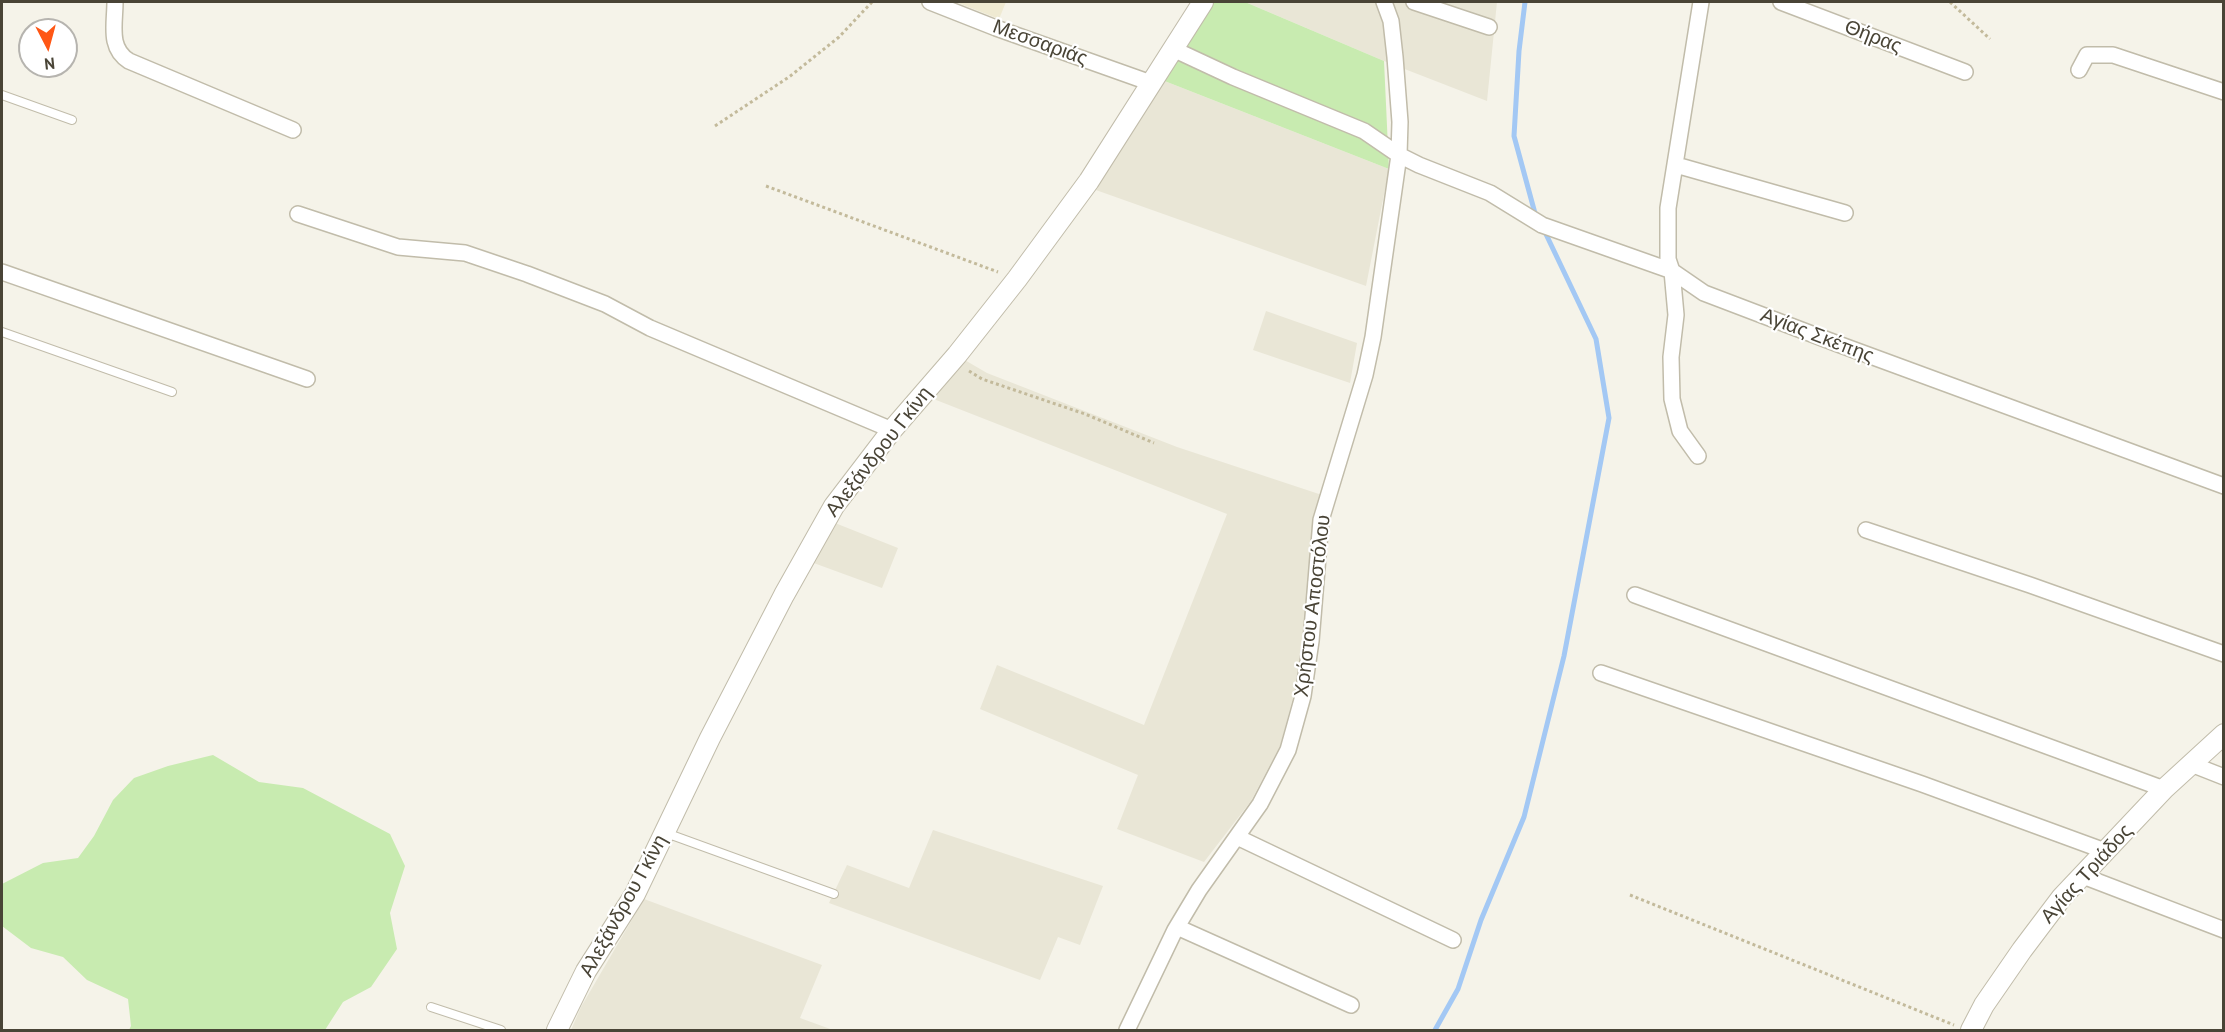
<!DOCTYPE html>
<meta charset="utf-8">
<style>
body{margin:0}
#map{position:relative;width:2225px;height:1032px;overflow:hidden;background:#f5f3e9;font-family:"PT Sans",sans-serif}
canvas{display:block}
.frame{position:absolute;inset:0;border:3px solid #494436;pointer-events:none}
.north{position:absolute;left:18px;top:18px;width:60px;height:60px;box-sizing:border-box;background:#fff;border:2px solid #b6b4af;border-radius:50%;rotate:174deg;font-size:16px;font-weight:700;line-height:24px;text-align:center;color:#494436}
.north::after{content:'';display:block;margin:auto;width:21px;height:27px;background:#ff5715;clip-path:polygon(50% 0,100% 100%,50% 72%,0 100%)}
</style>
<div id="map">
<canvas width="2225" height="1032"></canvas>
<div class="frame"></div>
<div class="north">N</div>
</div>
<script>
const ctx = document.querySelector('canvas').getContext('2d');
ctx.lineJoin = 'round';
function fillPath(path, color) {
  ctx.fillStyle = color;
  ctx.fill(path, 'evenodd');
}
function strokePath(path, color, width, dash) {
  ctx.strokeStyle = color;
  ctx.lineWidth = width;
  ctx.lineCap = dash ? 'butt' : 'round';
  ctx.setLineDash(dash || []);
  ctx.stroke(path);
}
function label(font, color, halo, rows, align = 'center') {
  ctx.font = font + ' "PT Sans",sans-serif';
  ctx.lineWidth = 4.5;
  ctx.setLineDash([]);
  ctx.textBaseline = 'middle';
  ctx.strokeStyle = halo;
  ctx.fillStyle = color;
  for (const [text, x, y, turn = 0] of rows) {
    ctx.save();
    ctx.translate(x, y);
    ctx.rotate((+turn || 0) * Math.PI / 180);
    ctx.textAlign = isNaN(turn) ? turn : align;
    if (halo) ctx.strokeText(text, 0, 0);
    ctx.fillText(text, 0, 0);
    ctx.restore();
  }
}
const residential = new Path2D(`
 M 1245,2 L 1497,2 L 1487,101 L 1384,61 Z
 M 1162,80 L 1389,169 L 1366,286 L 1093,189 Z
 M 1266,311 L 1357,343 L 1350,383 L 1253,350 Z
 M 963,359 L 987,373 L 1177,447 L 1322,495 L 1310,553 L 1304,628 L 1295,690 L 1280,746 L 1251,801 L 1204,862 L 1117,829 L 1138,775 L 980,709 L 997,665 L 1144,725 L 1227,514 L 931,398 Z
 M 835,523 L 898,548 L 882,588 L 811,562 Z
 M 933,830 L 1103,886 L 1080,945 L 1058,937 L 1040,980 L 829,903 L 847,865 L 909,888 Z
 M 644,899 L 822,965 L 800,1018 L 833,1030 L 571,1030 L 581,1007 Z`);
const education = new Path2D(`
 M 956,2 L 1006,2 L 999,19 Z`);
const green = new Path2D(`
 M 1212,2 L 1245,2 L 1384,61 L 1389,169 L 1162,80 Z
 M 213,755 L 259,782 L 303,788 L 390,834 L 405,866 L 390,913 L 397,949 L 371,987 L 343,1002 L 325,1030 L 129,1030 L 131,1026 L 128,999 L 87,980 L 63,957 L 31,948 L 2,926 L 2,884 L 43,863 L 78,858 L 94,836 L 113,800 L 134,778 L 168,766 Z`);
const stream = new Path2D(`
 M 1525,2 L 1519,51 L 1514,136 L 1536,217
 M 1435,1030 L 1458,989 L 1481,920 L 1524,817 L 1564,656 L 1609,418 L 1596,339 L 1544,230`);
const path = new Path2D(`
 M 1950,2 L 1990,39
 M 715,126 L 789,77 L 839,37 L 872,2
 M 766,186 L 998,272
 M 969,371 L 982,379 L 1085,414 L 1154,443
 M 1630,895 L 1954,1025`);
const service = new Path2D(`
 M 2,95 L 72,120
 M 2,332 L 172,392
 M 666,833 L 834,894
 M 431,1007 L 501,1030`);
const minor = new Path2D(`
 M 115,2 C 115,24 108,48 129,61 L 293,130
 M 930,2 L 996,28 L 1151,83
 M 1414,2 L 1489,27
 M 1701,2 L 1668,208 L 1668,259 L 1672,271 L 1704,293 L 1838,344 L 2224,486
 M 1781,2 L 1965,72
 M 1173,49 L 1233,77 L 1364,131 L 1399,155 L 1419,165 L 1490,193 L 1542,225 L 1672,271 L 1676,315 L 1671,357 L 1672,399 L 1680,431 L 1698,456
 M 2079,70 L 2087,55 L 2113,55 L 2224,92
 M 1676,165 L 1845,213
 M 298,214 L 398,247 L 465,253 L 527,274 L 605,304 L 650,328 L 892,430
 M 2,272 L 307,379
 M 1866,530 L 2030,585 L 2224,654
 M 1635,595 L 2164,789
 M 1601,673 L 1922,784 L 2105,851
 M 2191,764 L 2224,777
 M 1237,837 L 1453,940
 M 2083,876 L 2224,930
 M 1177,927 L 1351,1005
 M 1127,1030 L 1175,930 L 1199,890 L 1260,804 L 1288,750 L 1303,696 L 1311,641 L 1321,520 L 1365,375 L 1373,337 L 1399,155 L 1400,122 L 1395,57 L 1391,21 L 1384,2`);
const tertiary = new Path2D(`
 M 557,1030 L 586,971 L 635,894 L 710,738 L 784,595 L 834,506 L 892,430 L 957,355 L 1017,279 L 1089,181 L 1203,2
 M 1971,1030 L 1984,1005 L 2022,950 L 2062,897 L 2164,789 L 2224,734`);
const streetNames = [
 ["Θήρας",1873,37,21],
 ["Μεσσαριάς",1040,43,20],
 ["Αγίας Σκέπης",1817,336,21],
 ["Αλεξάνδρου Γκίνη",879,452,-52],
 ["Χρήστου Αποστόλου",1313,606,-83],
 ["Αγίας Τριάδος",2087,874,-48],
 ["Αλεξάνδρου Γκίνη",624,906,-61]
];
fillPath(residential, '#e9e6d6');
fillPath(education, '#efead2');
fillPath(green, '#c8ebb0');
strokePath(stream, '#a3c8f4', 5);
strokePath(service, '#c1bcaa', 10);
strokePath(minor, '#c1bcaa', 18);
strokePath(tertiary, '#c1bcaa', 22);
strokePath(path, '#c3ba9b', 3, [3, 3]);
strokePath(service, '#fff', 8);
strokePath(minor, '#fff', 15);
strokePath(tertiary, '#fff', 20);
label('20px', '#494436', '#fff', streetNames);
</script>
